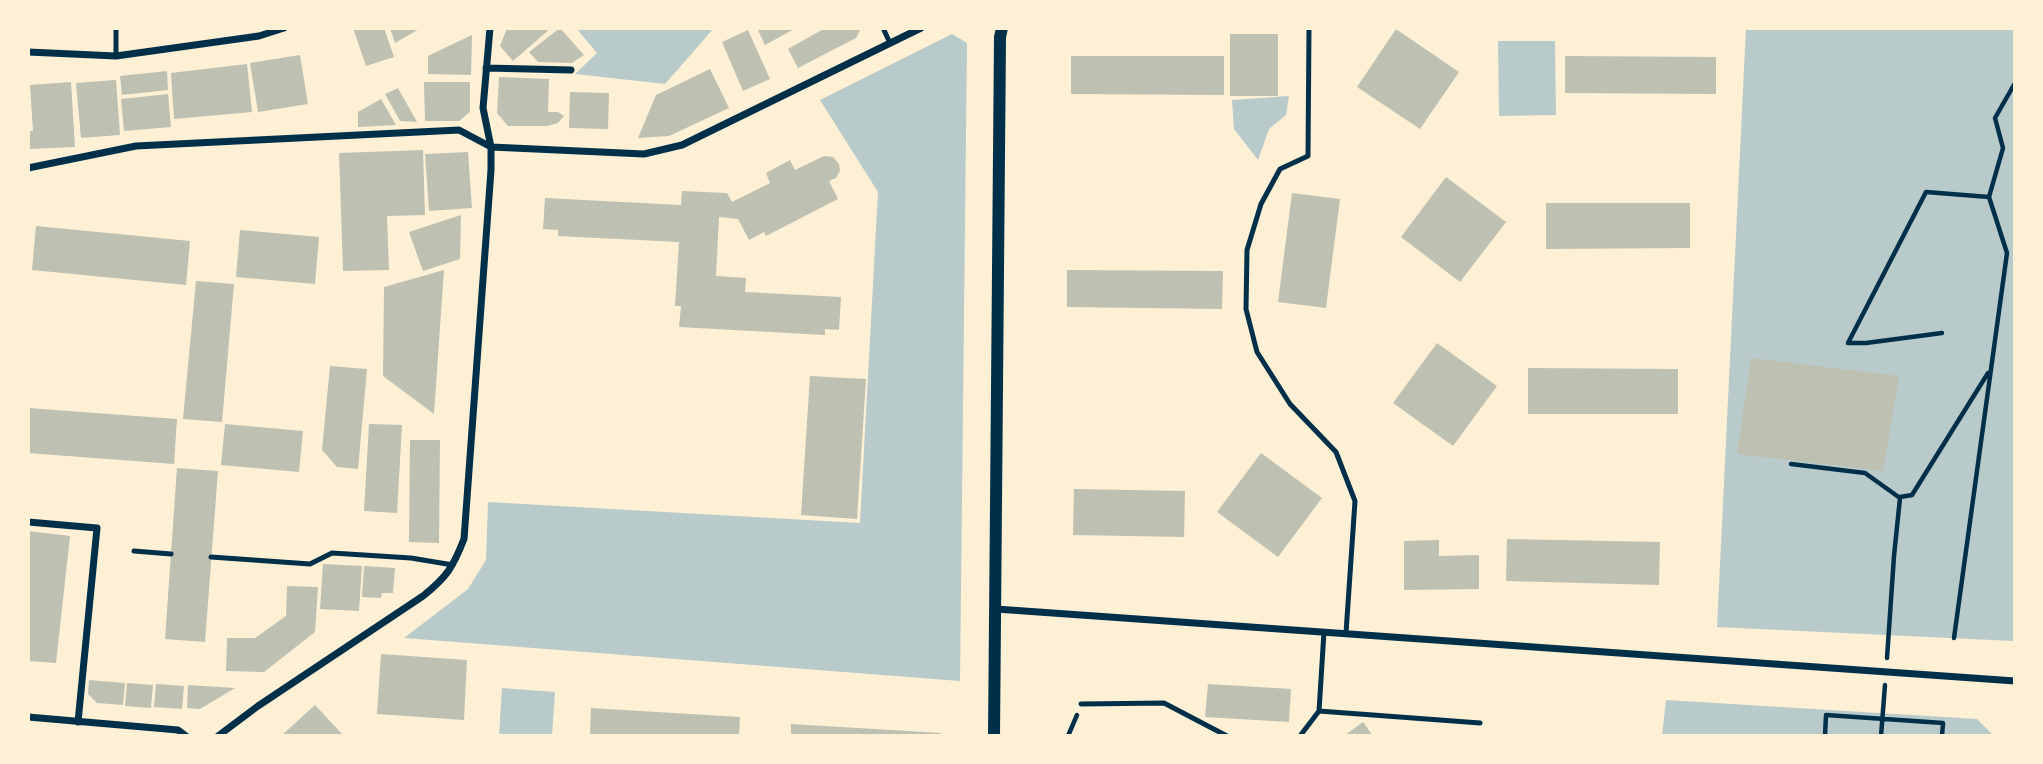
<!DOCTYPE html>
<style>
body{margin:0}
#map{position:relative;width:2043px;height:764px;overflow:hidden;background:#fdf0d5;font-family:"DM Sans",sans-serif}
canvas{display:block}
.frame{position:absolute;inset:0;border:30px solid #fdf0d5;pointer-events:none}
</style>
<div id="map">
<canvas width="2043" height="764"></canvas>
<div class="frame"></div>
</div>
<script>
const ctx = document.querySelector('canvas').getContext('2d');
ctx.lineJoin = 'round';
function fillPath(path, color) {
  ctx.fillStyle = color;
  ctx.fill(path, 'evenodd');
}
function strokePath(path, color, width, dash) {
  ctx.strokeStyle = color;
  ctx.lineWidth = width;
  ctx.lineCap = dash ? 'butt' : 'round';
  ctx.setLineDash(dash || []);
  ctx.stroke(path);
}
const green = new Path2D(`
 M 576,28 L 714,28 L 665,84 L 575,74 L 597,53 Z
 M 1746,28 L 2015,28 L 2015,626 L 2013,641 L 1717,627 Z
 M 952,34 L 967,43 L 960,681 L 404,638 L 468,589 L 486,560 L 488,502 L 860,523 L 878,192 L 820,100 Z
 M 1498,41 L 1555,41 L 1556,115 L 1499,116 Z
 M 1289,96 L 1286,115 L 1269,129 L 1258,160 L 1234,129 L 1232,100 Z
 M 502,688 L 555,692 L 552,736 L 499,736 Z
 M 1666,700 L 1977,719 L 1994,736 L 1662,736 Z`);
const building = new Path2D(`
 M 353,28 L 384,28 L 394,57 L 366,66 Z
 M 390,28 L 421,28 L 395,43 Z
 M 507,28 L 551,28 L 513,61 L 500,46 Z
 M 560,28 L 584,55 L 572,63 L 538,62 L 529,52 Z
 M 757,28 L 796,28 L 765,45 Z
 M 825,28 L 861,28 L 856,38 L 798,68 L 788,49 Z
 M 1396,29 L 1459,72 L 1420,129 L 1357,87 Z
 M 748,30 L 770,79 L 743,91 L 722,42 Z
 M 1230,34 L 1278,34 L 1278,96 L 1230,96 Z
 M 472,35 L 471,75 L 428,74 L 428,56 Z
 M 300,55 L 308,104 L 258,112 L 250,63 Z
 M 1071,56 L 1224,56 L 1224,95 L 1071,94 Z
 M 1565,56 L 1716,57 L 1716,94 L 1565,93 Z
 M 247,64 L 252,112 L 174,119 L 171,73 Z
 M 710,69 L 729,108 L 669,136 L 638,138 L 656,95 Z
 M 167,71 L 168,90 L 122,95 L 120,76 Z
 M 499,77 L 549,79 L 548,112 L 558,112 L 564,116 L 558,123 L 547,126 L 508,126 L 497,113 Z
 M 116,80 L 120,135 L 81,138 L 76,83 Z
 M 71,82 L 75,147 L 28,149 L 28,131 L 33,131 L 30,85 Z
 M 424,82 L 470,82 L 470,112 L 459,121 L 425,121 Z
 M 398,88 L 417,122 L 400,121 L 385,94 Z
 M 570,92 L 609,93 L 608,129 L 569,128 Z
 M 168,94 L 171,127 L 124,131 L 121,99 Z
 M 381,99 L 396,125 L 358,127 L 358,112 Z
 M 423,150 L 425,215 L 387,216 L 389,270 L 343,271 L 339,153 Z
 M 468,152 L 472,208 L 429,211 L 425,154 Z
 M 824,156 L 833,157 L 839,164 L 840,171 L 836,178 L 829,181 L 838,199 L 766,236 L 764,232 L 749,240 L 738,219 L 719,217 L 716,276 L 746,278 L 745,292 L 841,297 L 839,330 L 825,329 L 825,335 L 679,327 L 681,306 L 675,306 L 679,242 L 558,236 L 558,230 L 543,229 L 545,198 L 681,205 L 682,191 L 727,193 L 732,202 L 770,183 L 766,173 L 790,160 L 795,170 Z
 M 1446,177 L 1506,222 L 1460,282 L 1401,237 Z
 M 1292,193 L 1340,199 L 1326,308 L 1278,302 Z
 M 1546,203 L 1690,203 L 1690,248 L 1546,249 Z
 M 461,215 L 460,259 L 423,271 L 409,232 Z
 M 36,226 L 190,241 L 186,285 L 32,270 Z
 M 240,230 L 319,237 L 315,284 L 236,277 Z
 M 444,270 L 434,414 L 383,376 L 384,287 Z
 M 1067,270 L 1223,271 L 1222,309 L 1067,307 Z
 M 196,281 L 234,284 L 222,422 L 183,419 Z
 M 1437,343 L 1497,386 L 1453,446 L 1393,403 Z
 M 1751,358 L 1899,376 L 1883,471 L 1737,454 Z
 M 330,366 L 367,369 L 358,469 L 337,467 L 322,450 Z
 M 1528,368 L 1678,369 L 1678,414 L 1528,414 Z
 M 810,376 L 866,379 L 857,519 L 801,515 Z
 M 28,408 L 177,419 L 174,464 L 28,453 Z
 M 225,424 L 303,431 L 299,472 L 221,465 Z
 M 369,424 L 402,425 L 397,513 L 364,511 Z
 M 410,440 L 440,440 L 439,543 L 409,542 Z
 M 1261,453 L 1322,498 L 1278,557 L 1217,512 Z
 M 177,468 L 218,471 L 205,642 L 165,639 Z
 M 1074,489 L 1185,491 L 1184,537 L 1073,535 Z
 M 28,531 L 70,536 L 56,663 L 28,661 Z
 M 1507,539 L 1660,542 L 1659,585 L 1506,581 Z
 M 1439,540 L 1439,556 L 1479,555 L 1479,589 L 1404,590 L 1404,541 Z
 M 323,564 L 362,566 L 359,611 L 320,609 Z
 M 364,566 L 395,568 L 393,593 L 382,593 L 381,598 L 362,597 Z
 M 287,586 L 318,587 L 315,632 L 264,672 L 226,671 L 227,638 L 255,638 L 286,616 Z
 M 381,654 L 467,660 L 464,720 L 377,714 Z
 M 89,680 L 125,683 L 123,705 L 97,703 L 88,694 Z
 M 127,683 L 153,685 L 151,708 L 125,706 Z
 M 156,684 L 184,686 L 182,709 L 154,707 Z
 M 1208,684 L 1291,689 L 1289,722 L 1205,717 Z
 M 188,685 L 235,688 L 200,709 L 187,708 Z
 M 315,705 L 342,734 L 340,736 L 281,736 Z
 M 591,708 L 740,717 L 739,736 L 590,736 Z
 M 1363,722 L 1373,736 L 1344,736 Z
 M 791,724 L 941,733 L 940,736 L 791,736 Z`);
const path = new Path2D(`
 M 1942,333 L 1866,343 L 1848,343 L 1926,192 L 1989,197
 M 1791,464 L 1865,473 L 1900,498 L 1894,556 L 1887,658
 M 1900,497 L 1912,495 L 1988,373
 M 1954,638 L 2007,253 L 1989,197 L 2003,148 L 1995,118 L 2015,83
 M 1068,736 L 1077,715
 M 1825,736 L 1826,715 L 1943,723 L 1942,736
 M 1881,736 L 1885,685`);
const service = new Path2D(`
 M 116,28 L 116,56
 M 883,28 L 890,43
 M 1309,28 L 1308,156 L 1280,169 L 1261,204 L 1247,250 L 1246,309 L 1257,352 L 1290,404 L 1336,452 L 1355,501 L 1346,633
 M 134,551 L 171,554
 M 211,557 L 310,564 L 332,553 L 411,558 L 453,565
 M 1081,704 L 1164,703 L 1227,736
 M 1319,711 L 1480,723
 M 1300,736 L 1319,711 L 1324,632`);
const minor = new Path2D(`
 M 28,52 L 116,56 L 259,36 L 284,28
 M 486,68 L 571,70
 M 28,168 L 136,146 L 459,130 L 491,147 L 644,154 L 682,145 L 921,28
 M 28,522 L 97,528 L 78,722
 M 996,609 L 2015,681
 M 28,717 L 178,730 L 186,736
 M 218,736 L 258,706 L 423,596 C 447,577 453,567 464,539 L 491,170 L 491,147 L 483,108 L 490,28`);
const tertiary = new Path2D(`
 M 994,736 L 1000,37 L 1002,28`);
fillPath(green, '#b9caca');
fillPath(building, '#bec0b2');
strokePath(path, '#003049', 4.5);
strokePath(service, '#003049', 5);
strokePath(minor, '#003049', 7);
strokePath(tertiary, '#003049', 12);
</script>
